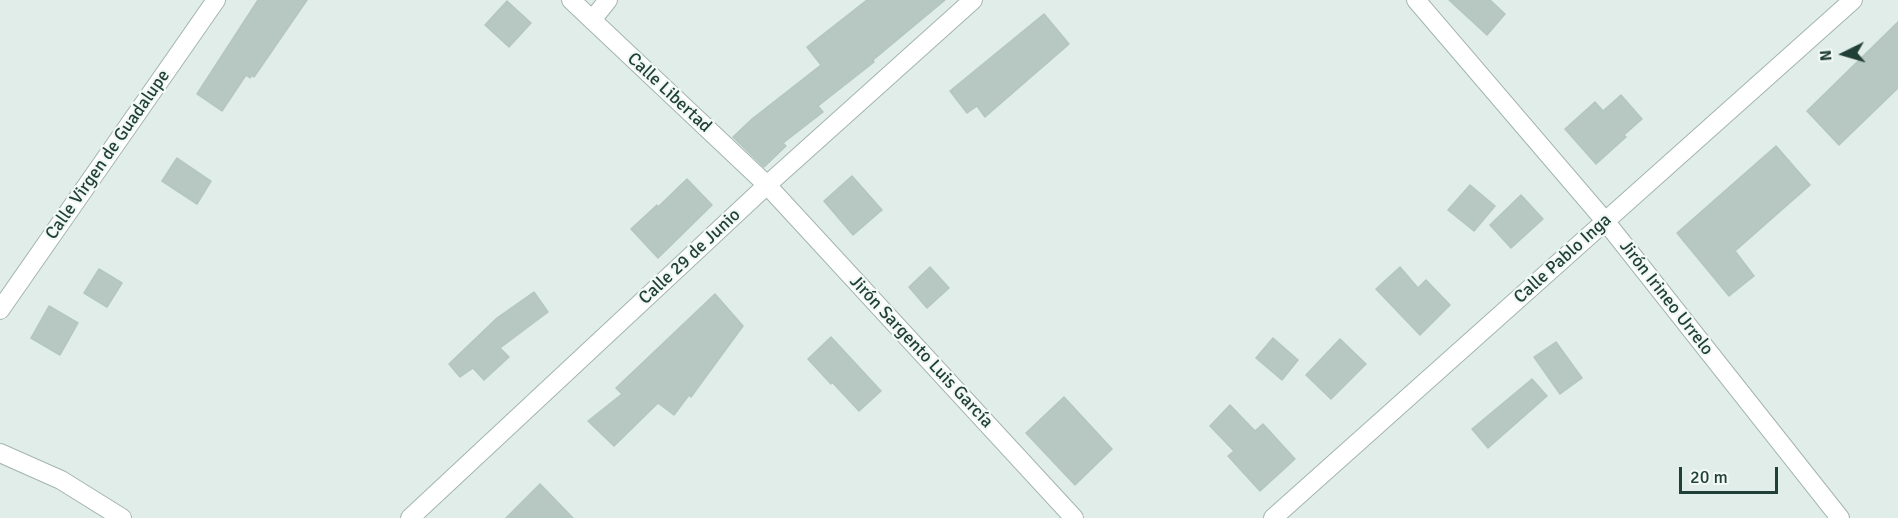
<!DOCTYPE html>
<meta charset="utf-8">
<style>
body{margin:0}
#map{position:relative;width:1898px;height:518px;overflow:hidden;background:#e1ede8;font-family:Signika,sans-serif}
canvas{display:block}
.north{position:absolute;left:1814px;top:24px;width:60px;height:60px;-webkit-text-stroke:4px #f2f9f5;paint-order:stroke;rotate:265deg;font-size:16px;font-weight:700;line-height:24px;text-align:center;color:#1f3f37}
.north::after{content:'';display:block;margin:auto;width:21px;height:27px;background:#1f3f37;clip-path:polygon(50% 0,100% 100%,50% 72%,0 100%)}
.scale{position:absolute;left:1679px;top:467px;width:99px;height:27px;box-sizing:border-box;border:3px solid #1f3f37;border-top:0;padding-left:8px;font-size:18px;line-height:21px;white-space:nowrap;color:#1f3f37;-webkit-text-stroke:4px #f2f9f5;paint-order:stroke}
</style>
<div id="map">
<canvas width="1898" height="518"></canvas>
<div class="north">N</div>
<div class="scale">20 m</div>
</div>
<script>
const ctx = document.querySelector('canvas').getContext('2d');
ctx.lineJoin = 'round';
function fillPath(path, color) {
  ctx.fillStyle = color;
  ctx.fill(path, 'evenodd');
}
function strokePath(path, color, width, dash) {
  ctx.strokeStyle = color;
  ctx.lineWidth = width;
  ctx.lineCap = dash ? 'butt' : 'round';
  ctx.setLineDash(dash || []);
  ctx.stroke(path);
}
function label(font, color, halo, rows, align = 'center') {
  ctx.font = font + ' Signika,sans-serif';
  ctx.lineWidth = 4.5;
  ctx.setLineDash([]);
  ctx.textBaseline = 'middle';
  ctx.strokeStyle = halo;
  ctx.fillStyle = color;
  for (const [text, x, y, turn = 0] of rows) {
    ctx.save();
    ctx.translate(x, y);
    ctx.rotate((+turn || 0) * Math.PI / 180);
    ctx.textAlign = isNaN(turn) ? turn : align;
    if (halo) ctx.strokeText(text, 0, 0);
    ctx.fillText(text, 0, 0);
    ctx.restore();
  }
}
const building = new Path2D(`
 M 258,0 L 307,0 L 254,77 L 252,75 L 250,78 L 246,75 L 222,111 L 197,94 Z
 M 867,0 L 945,0 L 873,60 L 874,62 L 818,106 L 823,112 L 783,143 L 786,146 L 764,167 L 733,137 L 752,119 L 821,65 L 807,47 Z
 M 1449,0 L 1490,0 L 1505,14 L 1487,35 Z
 M 507,1 L 531,23 L 509,47 L 485,25 Z
 M 1044,14 L 1069,44 L 985,117 L 977,106 L 967,113 L 950,91 Z
 M 1898,22 L 1898,88 L 1839,145 L 1807,111 Z
 M 1621,95 L 1642,119 L 1624,135 L 1626,137 L 1596,164 L 1565,129 L 1595,102 L 1603,111 Z
 M 1776,146 L 1810,185 L 1735,251 L 1754,276 L 1729,296 L 1677,233 Z
 M 177,158 L 211,181 L 197,204 L 162,181 Z
 M 852,176 L 882,210 L 853,235 L 824,201 Z
 M 687,179 L 712,205 L 658,258 L 631,229 L 657,205 L 658,207 Z
 M 1470,185 L 1495,206 L 1474,231 L 1448,210 Z
 M 1521,195 L 1543,219 L 1511,248 L 1490,225 Z
 M 930,267 L 949,288 L 927,308 L 909,287 Z
 M 1400,267 L 1418,288 L 1426,280 L 1450,305 L 1420,335 L 1376,289 Z
 M 99,269 L 122,283 L 107,307 L 84,293 Z
 M 534,292 L 548,312 L 500,348 L 509,357 L 484,380 L 473,368 L 460,377 L 449,364 L 497,318 Z
 M 715,294 L 743,326 L 691,397 L 689,395 L 674,415 L 658,403 L 614,446 L 588,421 L 622,394 L 616,388 Z
 M 49,306 L 78,323 L 60,355 L 31,338 Z
 M 831,337 L 881,391 L 859,411 L 832,382 L 831,384 L 808,359 Z
 M 1273,338 L 1298,360 L 1282,380 L 1256,358 Z
 M 1340,339 L 1366,364 L 1331,399 L 1306,375 Z
 M 1556,342 L 1582,378 L 1560,394 L 1534,357 Z
 M 1532,379 L 1547,396 L 1488,448 L 1472,429 Z
 M 1064,397 L 1112,449 L 1075,485 L 1026,433 Z
 M 1230,405 L 1255,431 L 1263,424 L 1295,459 L 1260,491 L 1228,456 L 1234,451 L 1210,426 Z
 M 540,484 L 573,518 L 506,518 Z`);
const minor = new Path2D(`
 M 571,0 L 767,185 L 1074,518
 M 1416,0 L 1606,222 L 1840,518
 M 592,20 L 608,0
 M 0,310 L 216,0
 M 0,453 L 61,480 L 122,518
 M 410,518 L 767,185 L 973,0
 M 1273,518 L 1853,0`);
const streetNames = [
 ["Calle Libertad",669,93,43],
 ["Calle Virgen de Guadalupe",108,155,-55],
 ["Calle 29 de Junio",690,257,-43],
 ["Calle Pablo Inga",1563,259,-42],
 ["Jirón Irineo Urrelo",1666,298,52],
 ["Jirón Sargento Luis García",921,352,47]
];
fillPath(building, '#b6c8c1');
strokePath(building, '#b3c7bf', 1.5);
strokePath(minor, '#a3b5af', 20);
strokePath(minor, '#fff', 18);
label('18px', '#1f3f37', '#f2f9f5', streetNames);
</script>
